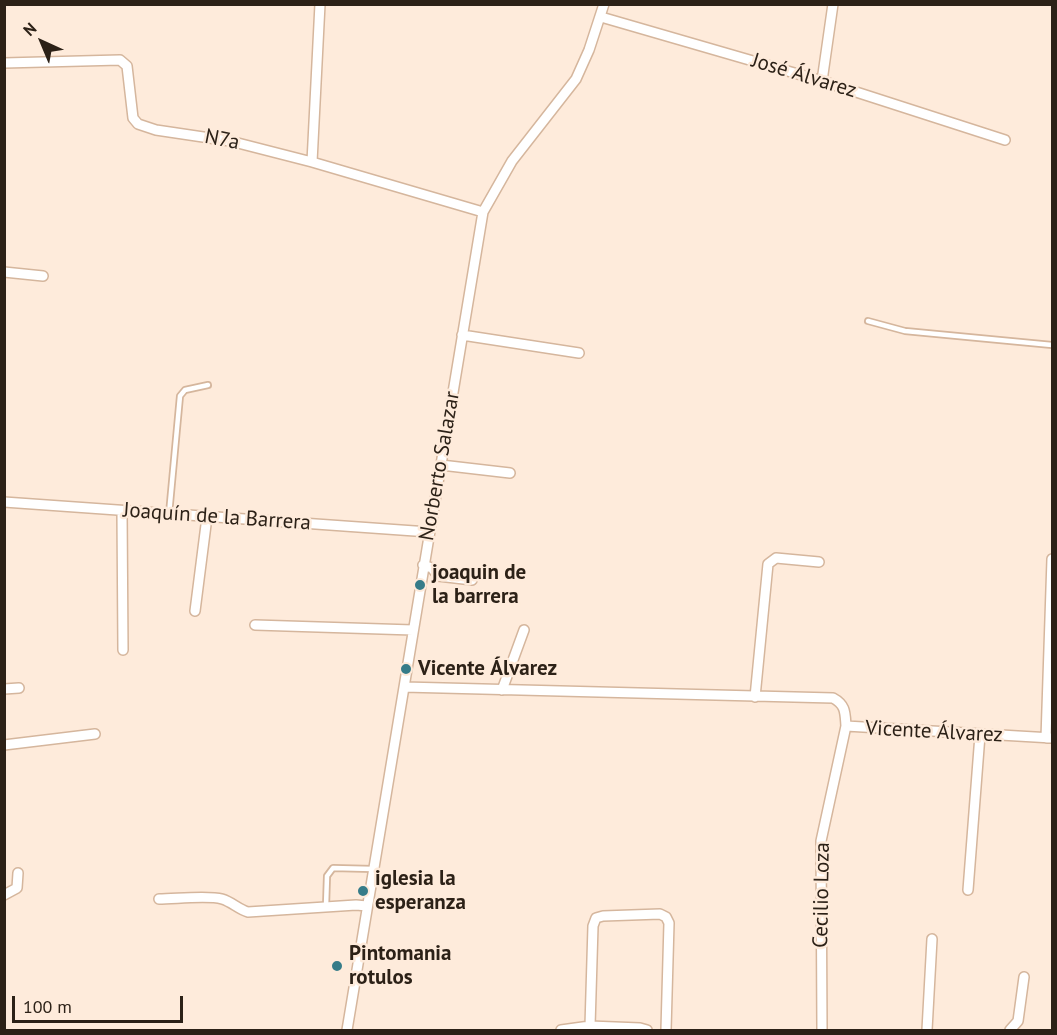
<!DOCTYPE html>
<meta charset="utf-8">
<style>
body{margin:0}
#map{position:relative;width:1057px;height:1035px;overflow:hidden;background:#feebdb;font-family:"PT Sans",sans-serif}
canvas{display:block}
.frame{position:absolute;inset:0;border:6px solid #2c2117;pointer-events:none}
.north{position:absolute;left:12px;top:12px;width:60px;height:60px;-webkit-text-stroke:4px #feebdb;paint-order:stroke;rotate:316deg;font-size:16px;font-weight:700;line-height:24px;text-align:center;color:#2c2117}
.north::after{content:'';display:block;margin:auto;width:21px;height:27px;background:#2c2117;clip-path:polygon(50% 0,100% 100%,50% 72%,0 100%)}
.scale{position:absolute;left:12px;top:996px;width:171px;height:27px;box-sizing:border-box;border:3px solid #2c2117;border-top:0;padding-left:8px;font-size:18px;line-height:21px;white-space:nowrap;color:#2c2117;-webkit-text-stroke:4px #feebdb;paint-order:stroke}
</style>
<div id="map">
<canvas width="1057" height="1035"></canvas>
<div class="frame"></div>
<div class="north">N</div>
<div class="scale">100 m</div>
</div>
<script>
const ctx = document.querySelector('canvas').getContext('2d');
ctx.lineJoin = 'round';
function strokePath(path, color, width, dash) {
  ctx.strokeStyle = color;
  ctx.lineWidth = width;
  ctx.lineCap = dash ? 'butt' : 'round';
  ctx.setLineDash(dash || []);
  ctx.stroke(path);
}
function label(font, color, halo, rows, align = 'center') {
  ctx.font = font + ' "PT Sans",sans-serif';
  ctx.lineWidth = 5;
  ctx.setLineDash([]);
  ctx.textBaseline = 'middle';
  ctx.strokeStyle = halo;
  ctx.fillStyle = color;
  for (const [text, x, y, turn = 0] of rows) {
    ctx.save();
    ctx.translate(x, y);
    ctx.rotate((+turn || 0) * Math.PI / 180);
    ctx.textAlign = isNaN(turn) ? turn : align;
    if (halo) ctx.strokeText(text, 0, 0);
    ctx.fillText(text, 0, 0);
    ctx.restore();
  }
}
const service = new Path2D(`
 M 868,321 L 905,331 L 1052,345
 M 169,514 L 180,396 L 185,390 L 208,385
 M 326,906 L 327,876 L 333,868 L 373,869`);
const minor = new Path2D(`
 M 601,17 L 822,81 L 1005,140
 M 4,63 L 120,60 L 127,66 L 133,118 L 138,124 L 156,130 L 230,141 L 312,162 L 483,212
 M 822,81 L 833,4
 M 312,162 L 320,4
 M 4,272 L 43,276
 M 462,335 L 579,353
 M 441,465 L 510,473
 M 4,502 L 429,532
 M 122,511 L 123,650
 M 423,565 L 432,568 L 438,576 L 472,580
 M 195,611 L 207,517
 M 255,625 L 413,630
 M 404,687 L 833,698 C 846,705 845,713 846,726 L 821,841 L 822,1030
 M 4,689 L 19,688
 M 502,690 L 524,630
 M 755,697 L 768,564 L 776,558 L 819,562
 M 846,726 L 1052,738
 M 1046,738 L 1052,559
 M 4,745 L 95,734
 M 968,890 L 980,735
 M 4,895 L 17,888 L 18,873
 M 159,899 C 175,899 208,895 222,899 C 232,902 238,909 248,912 L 356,905 L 367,906
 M 590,1026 L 593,926 L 596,918 L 603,916 L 660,914 L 666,917 L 669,923 L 666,1030
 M 347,1030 L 483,212 L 512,161 L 576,79 L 589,50 L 604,4
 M 561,1030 L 590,1026 L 640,1028 L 647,1030
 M 927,1030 L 932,939
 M 1010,1030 L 1018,1021 L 1024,977`);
const markers = [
 [420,585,6,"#367c89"],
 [406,669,6,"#367c89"],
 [363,891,6,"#367c89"],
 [337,966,6,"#367c89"]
];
const streetNames = [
 ["José Álvarez",804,76,17],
 ["N7a",222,140,11],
 ["Norberto Salazar",440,466,-80],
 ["Joaquín de la Barrera",217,517,4],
 ["Vicente Álvarez",934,732,3],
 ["Cecilio Loza",822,895,-89]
];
const poiNames = [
 ["joaquin de",432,573],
 ["la barrera",432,597],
 ["Vicente Álvarez",418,669],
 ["iglesia la",375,879],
 ["esperanza",375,903],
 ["Pintomania",349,954],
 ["rotulos",349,978]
];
strokePath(service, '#d5b69d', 8);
strokePath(minor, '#d5b69d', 12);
strokePath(service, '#fff', 4.5);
strokePath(minor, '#fff', 9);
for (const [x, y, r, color] of markers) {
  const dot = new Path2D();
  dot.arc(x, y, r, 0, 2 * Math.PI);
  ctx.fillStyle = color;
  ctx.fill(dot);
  strokePath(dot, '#feebdb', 2);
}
label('21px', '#2c2117', '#feebdb', streetNames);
label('bold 21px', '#2c2117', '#feebdb', poiNames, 'left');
</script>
